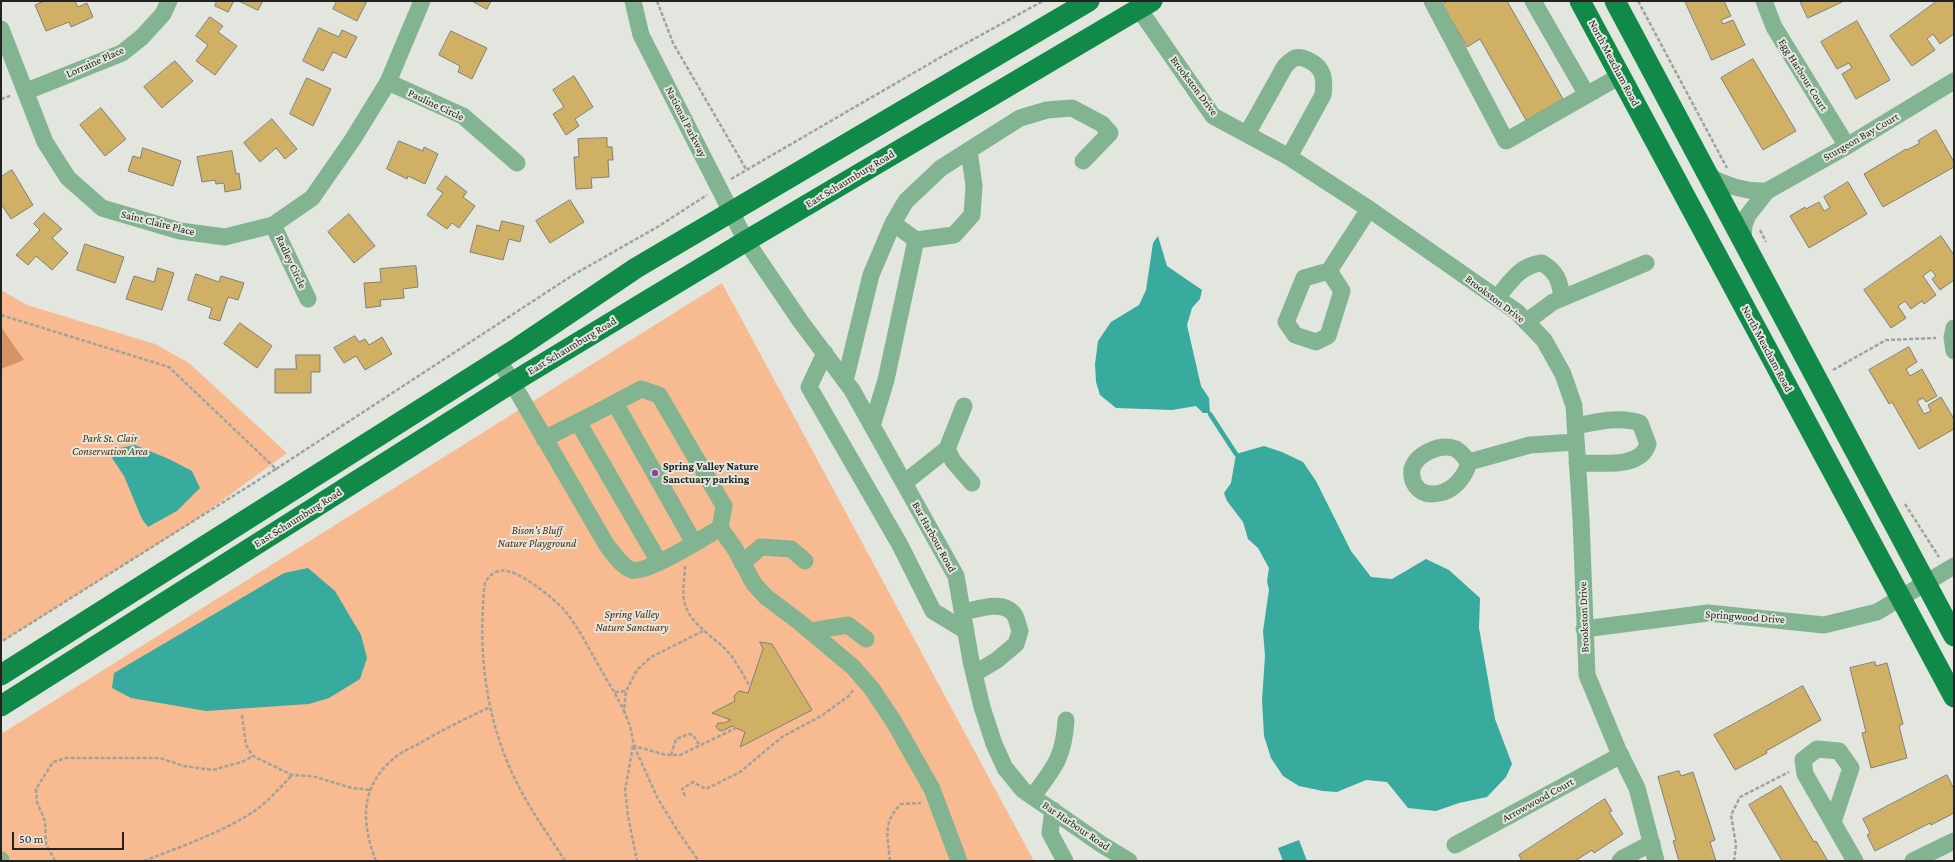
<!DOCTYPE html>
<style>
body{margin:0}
#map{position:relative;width:1955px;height:862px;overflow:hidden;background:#e3e6de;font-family:"Crimson Pro",serif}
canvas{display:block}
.frame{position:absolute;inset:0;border:2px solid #222320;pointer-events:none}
.scale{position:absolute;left:12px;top:832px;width:112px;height:18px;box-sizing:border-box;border:2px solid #222320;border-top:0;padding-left:5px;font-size:12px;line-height:14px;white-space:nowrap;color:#222320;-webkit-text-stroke:3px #e3e6de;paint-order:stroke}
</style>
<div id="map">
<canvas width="1955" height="862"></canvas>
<div class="frame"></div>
<div class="scale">50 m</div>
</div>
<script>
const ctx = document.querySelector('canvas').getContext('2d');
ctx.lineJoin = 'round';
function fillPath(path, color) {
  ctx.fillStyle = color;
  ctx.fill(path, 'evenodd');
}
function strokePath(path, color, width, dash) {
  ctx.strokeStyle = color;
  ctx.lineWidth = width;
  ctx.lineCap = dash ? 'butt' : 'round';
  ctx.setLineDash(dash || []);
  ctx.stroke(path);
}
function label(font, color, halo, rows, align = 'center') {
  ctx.font = font + ' "Crimson Pro",serif';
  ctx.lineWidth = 4;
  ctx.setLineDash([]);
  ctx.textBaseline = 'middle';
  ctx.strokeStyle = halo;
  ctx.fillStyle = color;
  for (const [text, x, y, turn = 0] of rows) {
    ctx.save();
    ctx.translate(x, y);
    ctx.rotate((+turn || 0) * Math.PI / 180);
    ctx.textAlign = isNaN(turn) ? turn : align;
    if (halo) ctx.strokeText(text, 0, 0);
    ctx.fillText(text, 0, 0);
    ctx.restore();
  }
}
const green = new Path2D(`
 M 722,283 L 1034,861 L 1,861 L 1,734 Z
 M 1,290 L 27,305 L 155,344 L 189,363 L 287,453 L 190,524 L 1,642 Z`);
const forest = new Path2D(`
 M 1,327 L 24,360 L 1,369 Z`);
const water = new Path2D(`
 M 1158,236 L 1167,266 L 1202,290 L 1200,299 L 1192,308 L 1187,325 L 1201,386 L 1209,398 L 1210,413 L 1203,413 L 1196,406 L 1172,410 L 1116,408 L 1100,395 L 1096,382 L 1095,364 L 1098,341 L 1111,322 L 1139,305 L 1146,290 L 1153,243 Z
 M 135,445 L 169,459 L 192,471 L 200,488 L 177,511 L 148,527 L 142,519 L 124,476 L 112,458 L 120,448 Z
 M 1264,446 L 1282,452 L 1303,462 L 1316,481 L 1351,551 L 1371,577 L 1392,579 L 1426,559 L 1449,570 L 1480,598 L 1479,628 L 1495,719 L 1512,764 L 1506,777 L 1487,797 L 1459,803 L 1436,811 L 1408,808 L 1387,782 L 1366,780 L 1337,792 L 1323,791 L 1299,786 L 1283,776 L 1271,758 L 1264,736 L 1262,700 L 1265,656 L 1263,631 L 1269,590 L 1267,581 L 1269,568 L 1258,548 L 1248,539 L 1243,522 L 1227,501 L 1224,493 L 1231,483 L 1236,454 Z
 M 308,568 L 335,591 L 361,635 L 367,658 L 360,679 L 329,698 L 309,704 L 206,711 L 131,698 L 112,688 L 114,673 L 284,573 Z
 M 1299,840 L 1307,861 L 1283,861 L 1278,848 Z`);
const stream = new Path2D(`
 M 1210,414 L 1236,454`);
const building = new Path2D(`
 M 75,1 L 78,7 L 87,3 L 93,17 L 71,27 L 69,22 L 46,31 L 35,5 L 44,1 Z
 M 217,1 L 234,1 L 228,12 L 215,6 Z
 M 239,1 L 263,1 L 258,10 Z
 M 337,1 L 367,1 L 357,21 L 333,9 Z
 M 472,1 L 491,1 L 487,9 Z
 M 1448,1 L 1507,1 L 1563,99 L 1526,120 L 1480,39 L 1467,47 L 1442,4 Z
 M 1685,1 L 1724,1 L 1731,16 L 1721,20 L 1723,24 L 1733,20 L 1745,45 L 1712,60 Z
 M 1800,1 L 1842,1 L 1842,2 L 1808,18 Z
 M 1937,1 L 1954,1 L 1954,34 L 1940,44 L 1933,34 L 1927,39 L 1935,50 L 1912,66 L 1890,36 Z
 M 210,17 L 223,26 L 218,32 L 237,46 L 215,75 L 196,61 L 208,45 L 196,36 Z
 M 1857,21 L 1890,80 L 1856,99 L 1842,74 L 1852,68 L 1849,63 L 1837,69 L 1821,42 Z
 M 319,28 L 339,37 L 342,30 L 357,37 L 346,58 L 333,52 L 323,71 L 303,61 Z
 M 451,31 L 487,48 L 472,79 L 458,72 L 460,66 L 439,55 Z
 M 1753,59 L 1796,131 L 1763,150 L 1721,78 Z
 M 175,61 L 193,81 L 162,108 L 144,87 Z
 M 574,76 L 593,107 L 575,119 L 579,126 L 566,135 L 553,114 L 564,107 L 553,90 Z
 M 307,78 L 331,89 L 313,126 L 290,114 Z
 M 101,108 L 126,139 L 105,156 L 80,125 Z
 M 272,119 L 297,149 L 285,159 L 276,148 L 260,162 L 244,143 Z
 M 1936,130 L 1954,162 L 1954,167 L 1883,207 L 1864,174 L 1906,149 L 1907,150 L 1920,143 L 1918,141 Z
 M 607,138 L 607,147 L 612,147 L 613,160 L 608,160 L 609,177 L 591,178 L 592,188 L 576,189 L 574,157 L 579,157 L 578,139 Z
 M 399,141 L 423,151 L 424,147 L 438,154 L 425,184 L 408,176 L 407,179 L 387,169 Z
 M 143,148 L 181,161 L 173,186 L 128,171 L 133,156 L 140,158 Z
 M 232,151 L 236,174 L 239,173 L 241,189 L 225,192 L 224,183 L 216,184 L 215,180 L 202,182 L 197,157 Z
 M 12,170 L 33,205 L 11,219 L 1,204 L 1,177 Z
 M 446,176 L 467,192 L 463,197 L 475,206 L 459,228 L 452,223 L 447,229 L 427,215 L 443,193 L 437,189 Z
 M 1848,182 L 1867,214 L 1809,248 L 1790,216 L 1805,207 L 1806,209 L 1819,202 L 1824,211 L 1830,208 L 1824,197 Z
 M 570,200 L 584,222 L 550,243 L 536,221 Z
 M 44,213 L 62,229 L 52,238 L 68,253 L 52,270 L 36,256 L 28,265 L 16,255 L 40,230 L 34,224 Z
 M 349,214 L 375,246 L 354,263 L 328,232 Z
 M 502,221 L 524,226 L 520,242 L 509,239 L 503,260 L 470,252 L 477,225 L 499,231 Z
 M 1941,236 L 1954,255 L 1954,280 L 1940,290 L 1932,279 L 1936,276 L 1931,270 L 1923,276 L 1936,295 L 1924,304 L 1922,301 L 1911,309 L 1905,301 L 1898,306 L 1906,318 L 1891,328 L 1864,290 Z
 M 85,244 L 124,257 L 115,283 L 77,270 Z
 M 416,266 L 418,287 L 403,289 L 404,298 L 380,300 L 381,306 L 366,308 L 364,283 L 381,282 L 380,269 Z
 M 158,268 L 174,273 L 162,310 L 126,299 L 134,276 L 154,282 Z
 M 196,274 L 219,282 L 221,276 L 244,283 L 238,300 L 228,297 L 220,321 L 209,318 L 212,308 L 188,300 Z
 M 240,323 L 272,346 L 257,368 L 224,344 Z
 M 355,336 L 359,342 L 365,339 L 369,345 L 382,337 L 392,354 L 365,370 L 356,356 L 344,363 L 334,348 Z
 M 1909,347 L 1917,362 L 1906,369 L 1910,376 L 1922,369 L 1937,396 L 1926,402 L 1923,398 L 1917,401 L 1924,414 L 1931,411 L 1928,405 L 1941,397 L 1954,419 L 1954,429 L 1919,449 L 1892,402 L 1889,404 L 1869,370 Z
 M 296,355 L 320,355 L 320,372 L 311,372 L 311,393 L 275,393 L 275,369 L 296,369 Z
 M 760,642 L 772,644 L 812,710 L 740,747 L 745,732 L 732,726 L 722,731 L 719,730 L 716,727 L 718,723 L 724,723 L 731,720 L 712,713 L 735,701 L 734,696 L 739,691 L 748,693 L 763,649 Z
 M 1875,662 L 1876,666 L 1887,663 L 1903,724 L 1899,726 L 1907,758 L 1871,768 L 1862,733 L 1866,732 L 1850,668 Z
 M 1803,686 L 1821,720 L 1766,751 L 1767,753 L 1735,770 L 1714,735 Z
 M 1679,771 L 1681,776 L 1693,772 L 1715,840 L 1710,842 L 1716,861 L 1679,861 L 1673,841 L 1676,840 L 1658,777 Z
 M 1947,775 L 1954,789 L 1954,813 L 1931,825 L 1930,823 L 1875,851 L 1867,835 L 1870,833 L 1863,819 Z
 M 1781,786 L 1814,842 L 1816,841 L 1828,861 L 1782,861 L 1749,805 Z
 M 1605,799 L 1612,811 L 1609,812 L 1623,834 L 1594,853 L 1592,850 L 1575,861 L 1522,861 L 1519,855 Z`);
const path = new Path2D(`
 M 657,1 L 673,43 L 746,169
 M 1638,1 L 1727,168
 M 1,99 L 10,96
 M 731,179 L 941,57 L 1043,1
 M 1760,230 L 1766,242
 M 1,315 L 169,367 L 276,469 L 1,642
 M 1833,370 L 1886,340 L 1936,338
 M 276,469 L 573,275 L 659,226 L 707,195
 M 1905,504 L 1939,557
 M 685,566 C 685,576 682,589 684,600 C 688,624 714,636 729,653 C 737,663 744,676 750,687
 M 703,631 L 651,657 L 637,670 L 626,691 L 624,711 L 630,726 L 634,746 L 666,755 L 680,755 L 736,728
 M 615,692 L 626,691
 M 242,715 L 246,745 L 253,756 L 292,775 L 312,776 L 352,788 L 370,790
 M 633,746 L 625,790 L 628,816 L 637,861
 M 634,746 L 658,799 L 679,833 L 699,861
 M 671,755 L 676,739 L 689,734 L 693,735 L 700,746
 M 685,796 L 682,789 L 693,782 L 706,789 L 740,772 L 782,737 L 821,716 L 850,695 L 853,690
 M 55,861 L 46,844 L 45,821 L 37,802 L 36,789 L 53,762 L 66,758 L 160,758 L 184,766 L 212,770 L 242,762 L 253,756
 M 144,861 C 180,847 217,834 250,814 C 266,804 279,789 292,775
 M 376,861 C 361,823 360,787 393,759 C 401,752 413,747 422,742 C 444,729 467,718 490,707
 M 565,861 C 550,837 533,814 520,789 C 486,725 477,653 485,582 C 489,577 493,572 499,571 C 515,566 555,599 565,611 C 579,628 589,649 600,668 C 608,682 617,696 624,711
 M 890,861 C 888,837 882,822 901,804 L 921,803
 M 1734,861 L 1736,845 L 1731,815 L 1740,797 L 1789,772`);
const minor = new Path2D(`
 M 633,1 L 641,35 L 746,241 L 801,322 L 852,390 L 956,576 L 971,661 L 982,707 L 994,744 L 1005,768 L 1023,790 L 1101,844 L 1129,861
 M 1432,1 L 1506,141 L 1620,76
 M 1533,1 L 1587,95
 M 1764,1 L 1774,27 L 1847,146
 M 1139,9 L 1213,116 L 1289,157 L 1369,209 L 1517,312 L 1544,340 L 1563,374 L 1574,406 L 1581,520 L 1587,675 L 1618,750 L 1637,788 L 1656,861
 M 1,29 L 45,142 L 68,178 L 102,208 L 180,231 L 225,237 L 273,225 L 312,198 L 353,139 L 388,82 L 422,1
 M 388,82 L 463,116 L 517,163
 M 27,91 L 122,53 L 142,37 L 163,14 L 169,1
 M 1247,134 L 1285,66 C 1288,63 1292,59 1295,58 C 1300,56 1306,59 1310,61 C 1324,68 1325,80 1323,95 L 1289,157
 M 1707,175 C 1726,186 1745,192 1767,191
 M 273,225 L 308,299
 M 916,240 L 954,235 L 972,215 L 974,186 L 969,150
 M 1743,242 L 1744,225 L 1748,215 L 1767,191 L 1847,146 L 1954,81
 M 1329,271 L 1342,291 L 1328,336 L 1316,342 L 1295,335 L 1286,322 L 1304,278 L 1329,271 L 1369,209
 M 1497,298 C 1510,282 1520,265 1542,263 C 1557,272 1560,281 1562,298
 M 1526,322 L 1553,302 L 1646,263
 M 1954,328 L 1952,337 L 1954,351
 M 825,353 L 809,387 L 900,545 L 933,611 L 966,631
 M 499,360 L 606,544 C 613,553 621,566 632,570 C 646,574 705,537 720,528 L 735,549 L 754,584 L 766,597 L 798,621 L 853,667 L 872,689 L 894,722 L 932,789 L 959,861
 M 845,381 L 871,275 L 893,223
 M 615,403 L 641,389 L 659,395 L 724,506 L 720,528
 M 578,422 L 659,562
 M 872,426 L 886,380 L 916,240 L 893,223 L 906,201 L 941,168 L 1020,118 L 1047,110 L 1072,108 L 1102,124 L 1110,133 L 1083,161
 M 1575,426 C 1596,422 1619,416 1640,423 L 1648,444 C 1640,470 1599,462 1577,463
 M 544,439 L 615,403 L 694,543
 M 947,449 L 953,461 L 972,483
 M 1469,462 C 1465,458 1461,452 1456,449 C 1441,443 1417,453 1412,469 C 1411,473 1412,477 1413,481 C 1419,495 1431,496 1444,492 C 1457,487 1466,474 1469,462 L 1530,445 L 1575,442
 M 904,483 L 947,449 L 964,406
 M 742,563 L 761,547 L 791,549 L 805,561
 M 964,612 C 978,609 1002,600 1013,613 C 1017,617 1018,626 1020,631 L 1016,644 L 997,660 L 974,674
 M 1584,629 L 1708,613 L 1824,625 L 1877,612 L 1954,566
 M 811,631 L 848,625 L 866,639
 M 1033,796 C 1054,768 1064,757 1066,720
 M 1053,810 L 1050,833 L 1065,861
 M 1833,822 L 1851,768 L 1839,751 L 1817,749 L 1803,760 L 1805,774 L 1855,861
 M 1455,845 L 1621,755
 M 1,860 L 1,861
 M 1620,861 L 1623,858 L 1652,843
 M 1913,861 L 1954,841`);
const major = new Path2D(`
 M 1580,1 L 1954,697
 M 1615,1 L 1954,636
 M 1,675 L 519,347 L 636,268 L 1089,1
 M 1,706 L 513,382 L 746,241 L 1152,1`);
const markers = [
 [655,473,4,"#933daa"]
];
const streetNames = [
 ["Lorraine Place",95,62,-24],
 ["North Meacham Road",1614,63,62],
 ["Egg Harbour Court",1803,75,58],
 ["Brookston Drive",1194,86,53],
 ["Pauline Circle",436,105,25],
 ["National Parkway",686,122,63],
 ["Sturgeon Bay Court",1861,137,-30],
 ["East Schaumburg Road",850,179,-31],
 ["Saint Claire Place",158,223,14],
 ["Radley Circle",291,262,65],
 ["Brookston Drive",1495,299,37],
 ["East Schaumburg Road",572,346,-31],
 ["North Meacham Road",1767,349,62],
 ["East Schaumburg Road",298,518,-32],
 ["Bar Harbour Road",934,537,61],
 ["Brookston Drive",1584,617,-92],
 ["Springwood Drive",1745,617,4],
 ["Arrowwood Court",1538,800,-29],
 ["Bar Harbour Road",1076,826,34]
];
const parkNames = [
 ["Park St. Clair",110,439],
 ["Conservation Area",110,452],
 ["Bison's Bluff",537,531],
 ["Nature Playground",537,544],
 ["Spring Valley",632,615],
 ["Nature Sanctuary",632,628]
];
const poiNames = [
 ["Spring Valley Nature",663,467],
 ["Sanctuary parking",663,480]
];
fillPath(green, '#f8bb91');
fillPath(forest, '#d59363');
fillPath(water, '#38aa9e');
strokePath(stream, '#38aa9e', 4.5);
fillPath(building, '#cfb064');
strokePath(building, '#827f79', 1);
strokePath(path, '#a0a29c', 2.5, [4, 2]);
strokePath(minor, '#83b491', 17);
strokePath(major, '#118949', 21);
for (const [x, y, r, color] of markers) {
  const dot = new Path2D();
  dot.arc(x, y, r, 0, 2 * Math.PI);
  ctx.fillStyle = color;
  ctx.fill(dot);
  strokePath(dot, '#e3e6de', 1.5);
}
label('11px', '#222320', '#e3e6de', streetNames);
label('italic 11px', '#542903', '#e3e6de', parkNames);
label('bold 11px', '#222320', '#e3e6de', poiNames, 'left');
</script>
